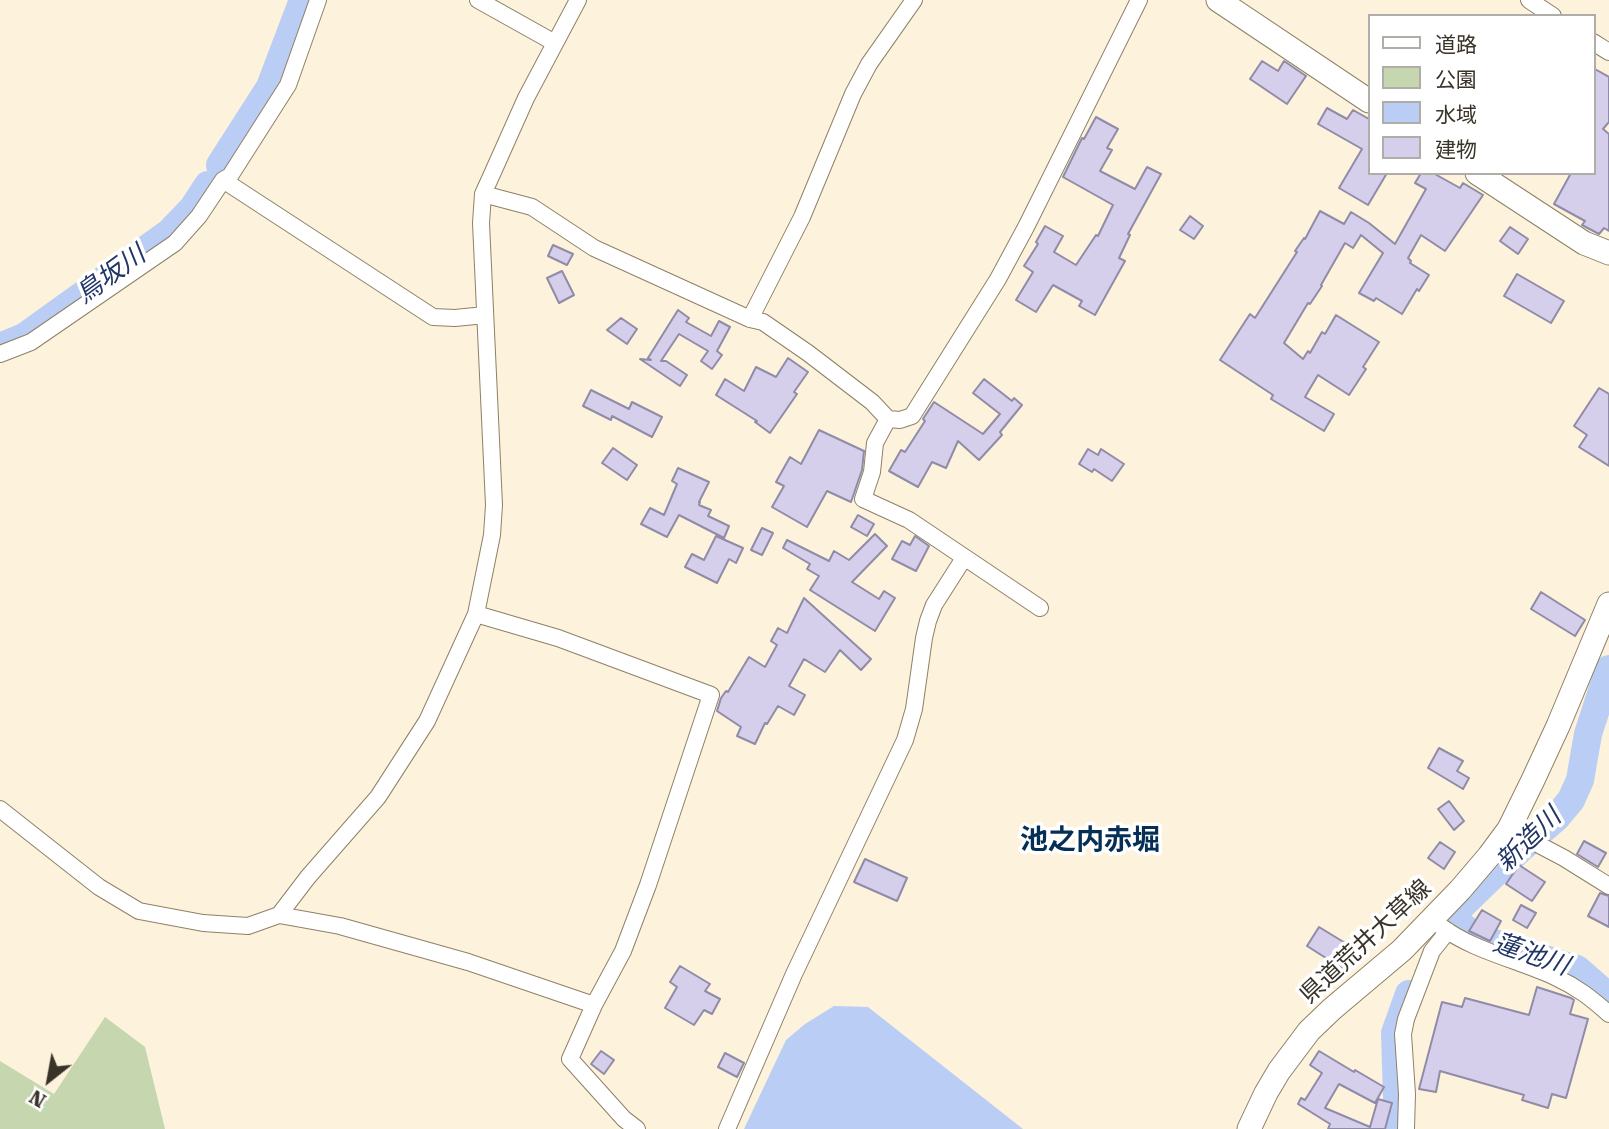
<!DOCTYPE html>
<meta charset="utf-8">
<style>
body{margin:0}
#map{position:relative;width:1609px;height:1129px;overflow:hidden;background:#fdf2db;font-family:"Roboto Serif","Noto Sans JP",serif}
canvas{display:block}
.legend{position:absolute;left:1368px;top:14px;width:228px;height:161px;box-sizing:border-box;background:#fff;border:2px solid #b0ada9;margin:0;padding:9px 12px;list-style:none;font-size:21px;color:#393328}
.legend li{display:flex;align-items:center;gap:14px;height:35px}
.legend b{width:35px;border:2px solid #b0ada9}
.north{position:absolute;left:14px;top:1045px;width:70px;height:70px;-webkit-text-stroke:5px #fff;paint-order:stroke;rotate:211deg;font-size:19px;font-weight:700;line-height:28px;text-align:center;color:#393328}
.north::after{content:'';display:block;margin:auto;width:24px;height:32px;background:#393328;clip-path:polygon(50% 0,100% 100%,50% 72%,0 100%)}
</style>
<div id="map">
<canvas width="1609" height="1129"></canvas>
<ul class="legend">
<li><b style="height:9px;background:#fff"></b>道路</li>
<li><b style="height:19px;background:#c6d6af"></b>公園</li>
<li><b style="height:19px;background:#bacdf4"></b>水域</li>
<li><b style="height:19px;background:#d5cfec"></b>建物</li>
</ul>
<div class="north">N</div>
</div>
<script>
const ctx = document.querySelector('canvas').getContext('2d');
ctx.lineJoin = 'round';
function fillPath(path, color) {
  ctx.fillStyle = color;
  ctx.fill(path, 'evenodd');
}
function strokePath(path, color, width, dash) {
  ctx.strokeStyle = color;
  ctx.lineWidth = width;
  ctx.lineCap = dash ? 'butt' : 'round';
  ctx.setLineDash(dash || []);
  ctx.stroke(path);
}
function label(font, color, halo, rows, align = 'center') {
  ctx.font = font + ' "Roboto Serif","Noto Sans JP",serif';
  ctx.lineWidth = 7;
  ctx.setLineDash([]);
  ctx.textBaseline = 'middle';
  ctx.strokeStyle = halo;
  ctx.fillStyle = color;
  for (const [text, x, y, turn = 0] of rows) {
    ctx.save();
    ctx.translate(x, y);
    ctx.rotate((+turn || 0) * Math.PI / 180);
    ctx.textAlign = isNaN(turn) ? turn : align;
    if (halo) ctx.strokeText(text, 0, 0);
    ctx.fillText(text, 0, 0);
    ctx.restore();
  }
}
const green = new Path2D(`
 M 105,1017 L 145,1047 L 165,1129 L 0,1129 L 0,1061 L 54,1094 Z`);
const water = new Path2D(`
 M 834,1006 L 868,1007 L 1023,1129 L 744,1129 L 786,1040 L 805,1024 Z`);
const river = new Path2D(`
 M 220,165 L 270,87 L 303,0
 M 0,347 L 24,337 L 170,232 L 193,208 L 208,185
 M 1451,916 L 1469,932 L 1485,940 L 1577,969 L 1609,997
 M 1450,917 L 1519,850 L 1556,818 L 1571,800 L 1580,780 L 1588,734 L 1609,669
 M 1398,1129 L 1395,1033 L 1409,994`);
const building = new Path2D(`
 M 1262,61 L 1278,71 L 1284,61 L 1306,76 L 1287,104 L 1250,79 Z
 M 1593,68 L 1609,77 L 1609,122 L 1603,129 L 1609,134 L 1609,231 L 1604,228 L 1599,234 L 1582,225 L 1585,221 L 1554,204 L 1571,173 L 1593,173 Z
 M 1327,108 L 1347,119 L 1353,110 L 1369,119 L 1369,173 L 1387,173 L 1368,205 L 1339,188 L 1362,149 L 1318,124 Z
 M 1096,117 L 1118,129 L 1107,148 L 1112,150 L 1100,171 L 1135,189 L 1147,167 L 1161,174 L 1128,234 L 1130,235 L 1119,258 L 1125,261 L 1095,315 L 1079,306 L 1082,301 L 1053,285 L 1036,312 L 1016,300 L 1033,272 L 1024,266 L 1038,244 L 1036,242 L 1045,226 L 1063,236 L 1054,252 L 1076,265 L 1096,235 L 1098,236 L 1113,205 L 1063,177 L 1082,138 L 1084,139 Z
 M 1421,173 L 1433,173 L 1460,188 L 1463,183 L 1483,195 L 1445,251 L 1421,235 L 1408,258 L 1411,261 L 1410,263 L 1429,275 L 1419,291 L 1417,289 L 1402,314 L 1376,298 L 1374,301 L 1359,293 L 1383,253 L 1361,235 L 1353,248 L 1345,243 L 1321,285 L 1322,286 L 1310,304 L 1308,303 L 1284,343 L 1303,359 L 1308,351 L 1310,353 L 1322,332 L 1325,334 L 1336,315 L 1379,342 L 1363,367 L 1366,369 L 1349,395 L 1318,375 L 1305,397 L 1334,414 L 1324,431 L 1271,399 L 1273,395 L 1220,360 L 1250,314 L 1255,318 L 1297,252 L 1295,251 L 1304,238 L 1305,239 L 1320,211 L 1344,224 L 1351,212 L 1369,223 L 1395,244 L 1426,189 L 1415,183 Z
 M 1190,216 L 1203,226 L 1194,239 L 1180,230 Z
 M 1510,227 L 1528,239 L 1518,254 L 1500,241 Z
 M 553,245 L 573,254 L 567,265 L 548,256 Z
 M 562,271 L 574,295 L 559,303 L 547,278 Z
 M 1517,274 L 1564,301 L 1551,323 L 1504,296 Z
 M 678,310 L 689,318 L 686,322 L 711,336 L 719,321 L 730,327 L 717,351 L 722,355 L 712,369 L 701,361 L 708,351 L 679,334 L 661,361 L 666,361 L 687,375 L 680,386 L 640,359 L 651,360 L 648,358 Z
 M 621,318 L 637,329 L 627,344 L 607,330 Z
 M 788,358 L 808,372 L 794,392 L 797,394 L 770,433 L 755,422 L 757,421 L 716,395 L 725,379 L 744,391 L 756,367 L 776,377 Z
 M 984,379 L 1012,401 L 1014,398 L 1022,405 L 1000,432 L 1002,435 L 979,460 L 958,441 L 946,468 L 932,462 L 918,487 L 889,471 L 901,450 L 905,452 L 925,421 L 923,419 L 934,402 L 983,434 L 1000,414 L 973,393 Z
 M 1599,388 L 1609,394 L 1609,466 L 1579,447 L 1587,435 L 1574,426 Z
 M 591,390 L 629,409 L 632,402 L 662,417 L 652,437 L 612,416 L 611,420 L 583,406 Z
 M 819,430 L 864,451 L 862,470 L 851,502 L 827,491 L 807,527 L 772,507 L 784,486 L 776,482 L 790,457 L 801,464 Z
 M 613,448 L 637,465 L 627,480 L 602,463 Z
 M 1088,449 L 1098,455 L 1101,449 L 1124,464 L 1112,481 L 1094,469 L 1092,472 L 1079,464 Z
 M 678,468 L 709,482 L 699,502 L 700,502 L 699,505 L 711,510 L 708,516 L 729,526 L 724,538 L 679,515 L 667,537 L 641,524 L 650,508 L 664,515 L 677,484 L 672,481 Z
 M 858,515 L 874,524 L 867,536 L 851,527 Z
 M 762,528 L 773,533 L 762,555 L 751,550 Z
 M 875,534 L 887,546 L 852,582 L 879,599 L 884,591 L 895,598 L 875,631 L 810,590 L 819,576 L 807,569 L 810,564 L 783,548 L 787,540 L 829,561 L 834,551 L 849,560 Z
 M 716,536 L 743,548 L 736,563 L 729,559 L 717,583 L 685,567 L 692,554 L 704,560 Z
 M 915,536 L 929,546 L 916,571 L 892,559 L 902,541 L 910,545 Z
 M 1541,592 L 1585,620 L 1575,636 L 1531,609 Z
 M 804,598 L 871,659 L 861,670 L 840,650 L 825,672 L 804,659 L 789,686 L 805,695 L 794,715 L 778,706 L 767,724 L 765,723 L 755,744 L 737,736 L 741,727 L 717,711 L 721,698 L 726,691 L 728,692 L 749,657 L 765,667 L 777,645 L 771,641 L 778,628 L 787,633 Z
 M 1439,748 L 1463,761 L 1457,771 L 1469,778 L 1463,789 L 1428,768 Z
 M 1449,801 L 1464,821 L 1454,830 L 1438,809 Z
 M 1584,841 L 1606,853 L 1598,867 L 1577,854 Z
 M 1440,842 L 1455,852 L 1444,869 L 1428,858 Z
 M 865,859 L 907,878 L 897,901 L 854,882 Z
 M 1519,865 L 1545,882 L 1532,901 L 1506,884 Z
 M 1600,893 L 1609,896 L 1609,927 L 1588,916 Z
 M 1521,905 L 1536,913 L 1527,928 L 1513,920 Z
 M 1482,910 L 1501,921 L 1490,941 L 1469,931 Z
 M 1319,927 L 1360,952 L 1348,972 L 1307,946 Z
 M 680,966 L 710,984 L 705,991 L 720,999 L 712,1014 L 704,1010 L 694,1025 L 665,1008 L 677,987 L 670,982 Z
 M 1537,987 L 1571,998 L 1574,1000 L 1570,1014 L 1588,1019 L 1566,1098 L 1552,1094 L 1548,1108 L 1522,1100 L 1524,1095 L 1440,1071 L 1436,1092 L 1419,1089 L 1442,1002 L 1462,1007 L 1465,998 L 1529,1015 Z
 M 601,1051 L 614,1060 L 604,1074 L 591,1064 Z
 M 1319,1051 L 1354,1072 L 1355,1070 L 1384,1087 L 1375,1103 L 1339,1084 L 1325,1108 L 1370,1127 L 1378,1099 L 1392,1103 L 1385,1129 L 1328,1129 L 1330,1124 L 1298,1104 L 1301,1098 L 1305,1100 L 1322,1073 L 1310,1065 Z
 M 725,1053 L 744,1063 L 737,1077 L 718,1067 Z`);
const street = new Path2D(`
 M 478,0 L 555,43
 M 1529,0 L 1553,16
 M 1593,42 L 1609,52
 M 223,180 L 433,317 L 455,318 L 485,315
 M 483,194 L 532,207 L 594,248 L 750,319 L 763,322 L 808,353 L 872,402 L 888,419 L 900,420 L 912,416 L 998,279 L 1026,227 L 1139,0
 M 750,319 L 802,217 L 853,94 L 869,64 L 914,0
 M 0,354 L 31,342 L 175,243 L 199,216 L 223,180 L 230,176 L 288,85 L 318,0
 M 888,419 L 875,443 L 872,472 L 863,499 L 909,520 L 1040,608
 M 476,614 L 558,638 L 711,695 L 648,885 L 623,951 L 594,1005 L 570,1059 L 624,1119 L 637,1129
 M 0,809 L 99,887 L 139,911 L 203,923 L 248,926 L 279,915 L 340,926 L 468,962 L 594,1005
 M 1509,829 L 1564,858 L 1609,886
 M 279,915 L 308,877 L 378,797 L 427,721 L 476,614 L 492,535 L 494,505 L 481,223 L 483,194 L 493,172 L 526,98 L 578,0
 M 1439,925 C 1473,951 1516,959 1555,977 C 1577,987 1591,998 1609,1014
 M 727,1129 L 794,974 L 905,740 L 914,709 L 924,638 L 928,621 L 934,605 L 964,558
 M 1406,1129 L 1407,1094 L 1403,1034 L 1406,1019 L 1432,951 L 1448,931`);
const secondary = new Path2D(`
 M 1218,0 L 1369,101
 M 1477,173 L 1584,243 L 1609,253
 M 1249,1129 L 1266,1093 L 1279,1071 L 1309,1031 L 1332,1009 L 1402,950 L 1460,890 L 1489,856 L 1509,829 L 1533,780 L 1558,726 L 1609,604`);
const streetNames = [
 ["県道荒井大草線",1366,942,-43]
];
const waterNames = [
 ["鳥坂川",111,275,-36],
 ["新造川",1529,840,-44],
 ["蓮池川",1531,955,19]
];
const quarterNames = [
 ["池之内赤堀",1090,841]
];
fillPath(green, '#c6d6af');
fillPath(water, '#bacdf4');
strokePath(river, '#bacdf4', 28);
fillPath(building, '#d5cfec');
strokePath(building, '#908ba6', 2);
strokePath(street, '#8e8167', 18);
strokePath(secondary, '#8e8167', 25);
strokePath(street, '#fff', 16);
strokePath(secondary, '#fff', 23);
label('24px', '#393328', '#fff', streetNames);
label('italic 26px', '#213666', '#fff', waterNames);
label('bold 28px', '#062f55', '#fff', quarterNames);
</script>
